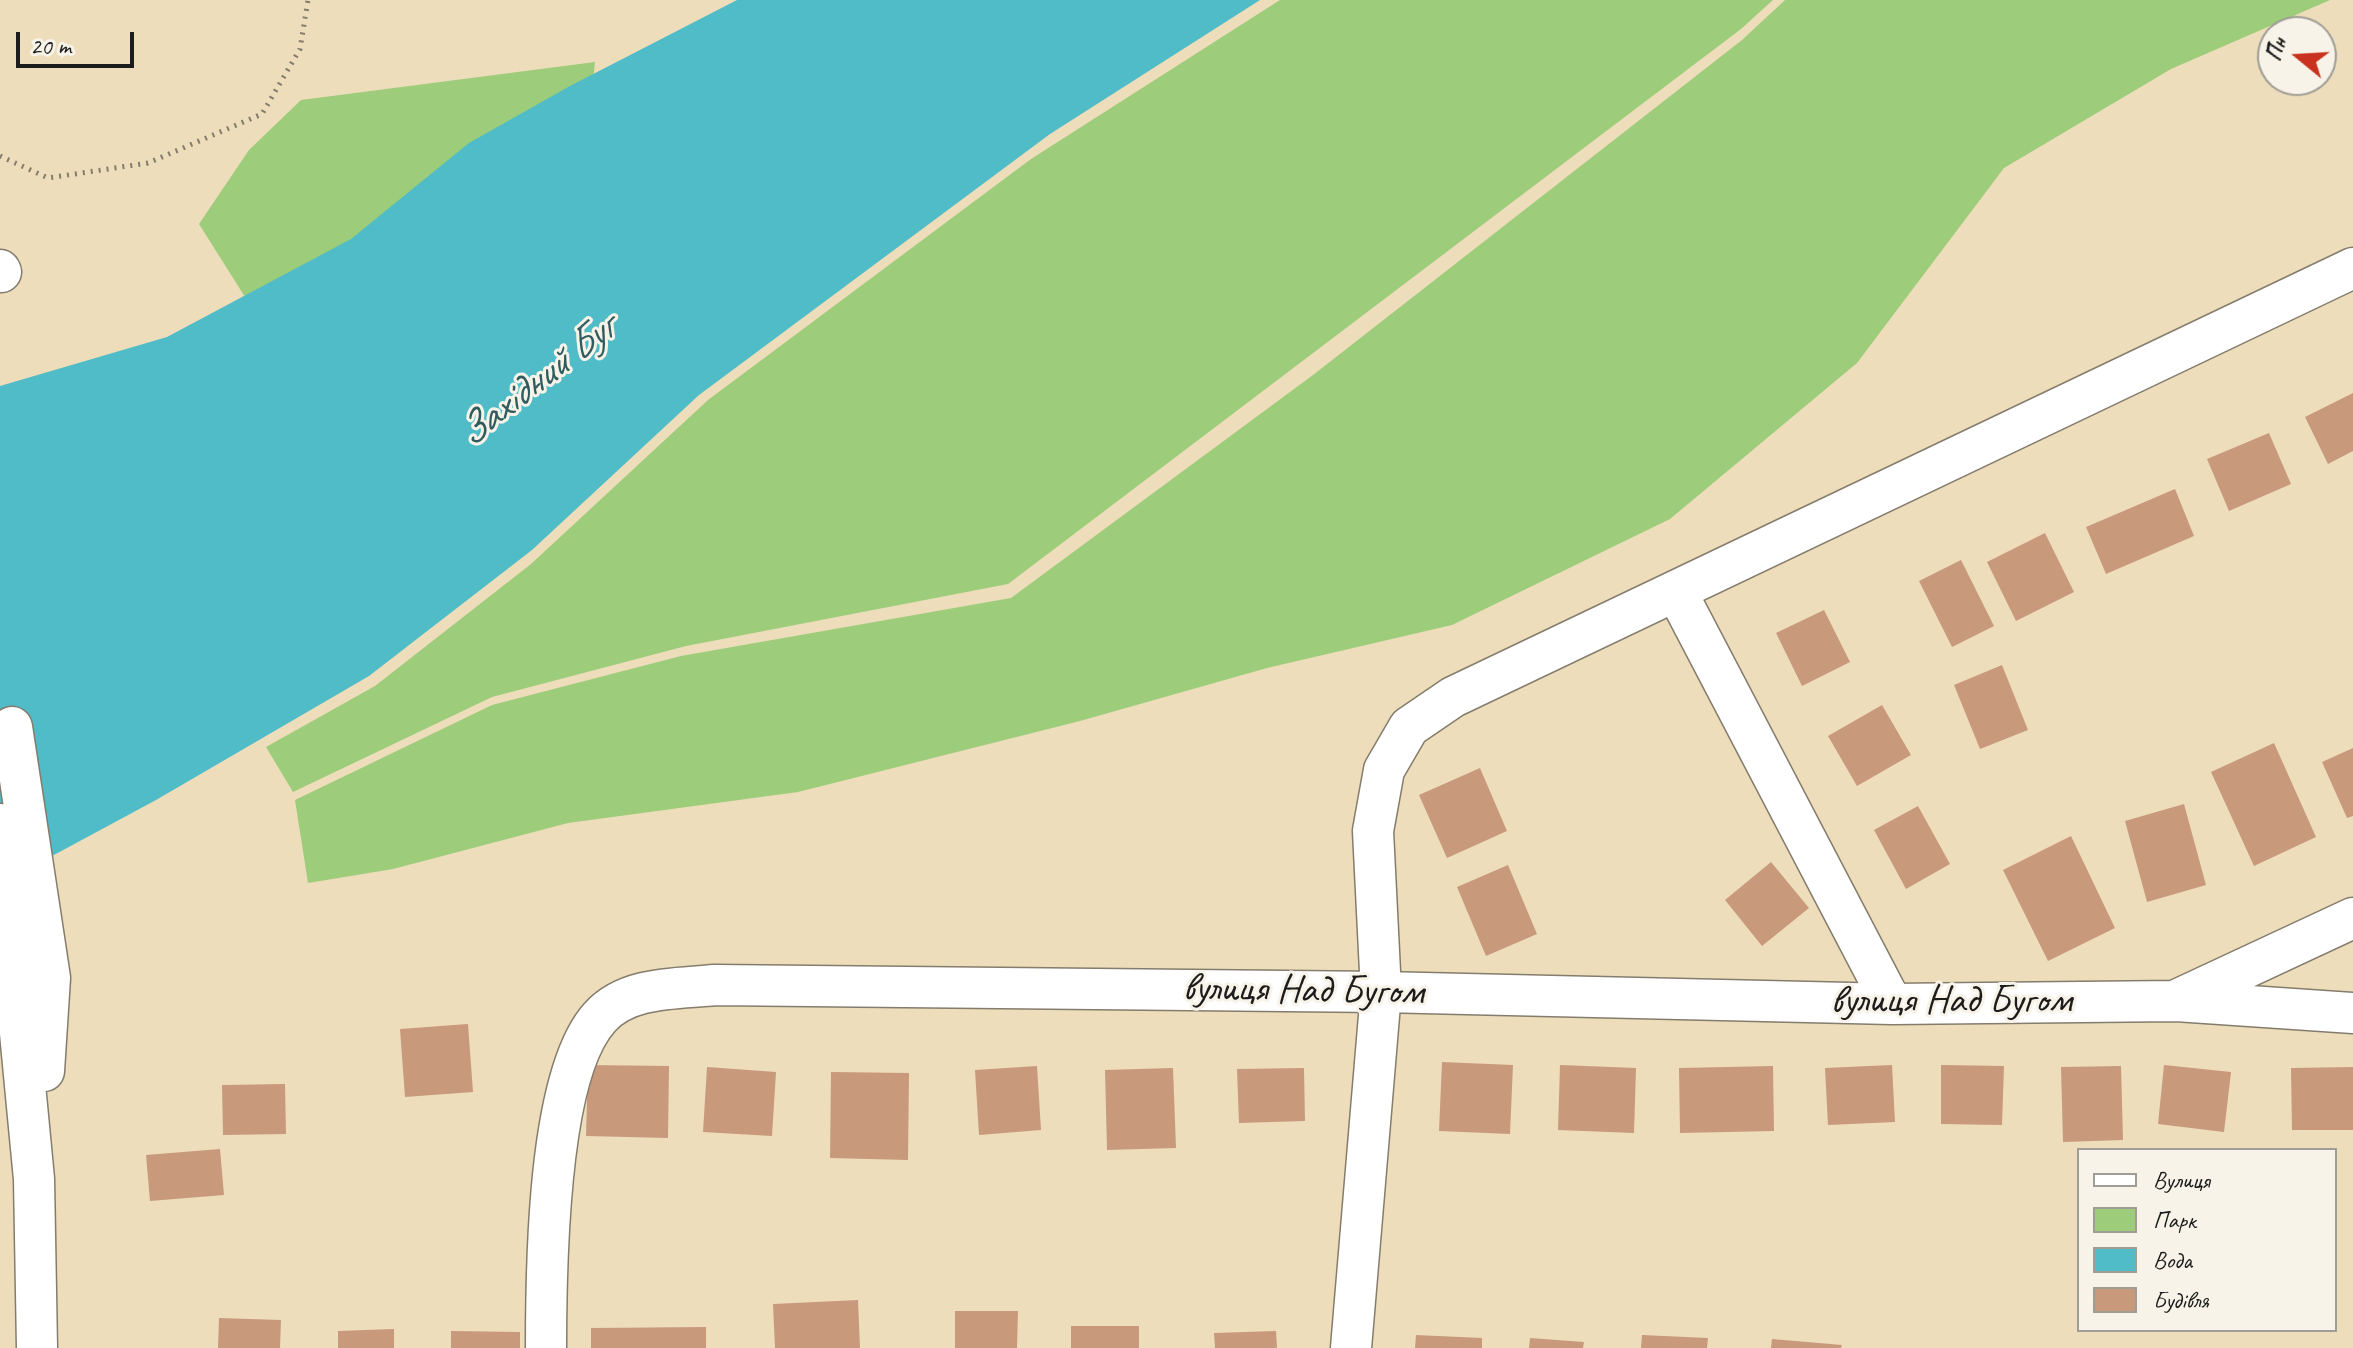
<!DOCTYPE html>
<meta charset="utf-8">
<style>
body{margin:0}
#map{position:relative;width:2353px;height:1348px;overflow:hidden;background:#edddbb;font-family:Caveat,sans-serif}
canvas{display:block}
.legend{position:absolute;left:2077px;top:1148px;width:260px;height:184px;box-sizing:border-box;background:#f7f3e8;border:2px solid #9f9d96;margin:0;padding:10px 14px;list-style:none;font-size:24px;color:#1c1c1c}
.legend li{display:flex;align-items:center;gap:16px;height:40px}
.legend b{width:40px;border:2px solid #9f9d96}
.north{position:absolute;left:2257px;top:16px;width:80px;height:80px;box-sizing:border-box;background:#f7f3e8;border:2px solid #9f9d96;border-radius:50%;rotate:288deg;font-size:22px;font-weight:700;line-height:32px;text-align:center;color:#1c1c1c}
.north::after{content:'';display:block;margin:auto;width:28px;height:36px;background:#c8321e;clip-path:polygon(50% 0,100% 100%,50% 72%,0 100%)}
.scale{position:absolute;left:16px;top:32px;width:118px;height:36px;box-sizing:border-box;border:4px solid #1c1c1c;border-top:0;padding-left:10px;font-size:24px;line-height:28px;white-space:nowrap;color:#1c1c1c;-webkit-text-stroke:6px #f7f3e8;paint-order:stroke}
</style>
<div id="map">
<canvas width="2353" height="1348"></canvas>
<ul class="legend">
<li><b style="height:10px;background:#fff"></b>Вулиця</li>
<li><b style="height:22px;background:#9dcc7a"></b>Парк</li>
<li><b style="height:22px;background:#4fbcc7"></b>Вода</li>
<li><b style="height:22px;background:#c9997b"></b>Будівля</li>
</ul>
<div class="north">Пн</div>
<div class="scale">20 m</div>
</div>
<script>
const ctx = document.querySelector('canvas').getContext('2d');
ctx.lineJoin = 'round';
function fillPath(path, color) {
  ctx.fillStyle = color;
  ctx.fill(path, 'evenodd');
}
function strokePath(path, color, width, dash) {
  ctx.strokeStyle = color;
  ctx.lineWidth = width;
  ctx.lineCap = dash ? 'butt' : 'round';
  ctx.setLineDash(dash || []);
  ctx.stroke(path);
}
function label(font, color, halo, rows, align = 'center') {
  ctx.font = font + ' Caveat,sans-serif';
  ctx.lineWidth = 6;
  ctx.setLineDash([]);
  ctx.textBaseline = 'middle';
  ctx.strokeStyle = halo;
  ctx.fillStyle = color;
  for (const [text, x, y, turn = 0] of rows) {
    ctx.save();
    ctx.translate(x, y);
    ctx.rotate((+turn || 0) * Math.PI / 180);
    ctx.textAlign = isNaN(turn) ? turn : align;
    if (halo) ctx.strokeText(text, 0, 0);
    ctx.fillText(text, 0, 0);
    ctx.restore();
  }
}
const green = new Path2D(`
 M 1280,0 L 1773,0 L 1741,29 L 1008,584 L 686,646 L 492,697 L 293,792 L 266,747 L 375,686 L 531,564 L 708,400 L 1031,159 Z
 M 1785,0 L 2330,0 L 2171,69 L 2004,168 L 1857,363 L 1670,519 L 1452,625 L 1267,668 L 1080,721 L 798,792 L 568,823 L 393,869 L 308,883 L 295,800 L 492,705 L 681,656 L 1011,598 L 1313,375 L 1742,40 Z
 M 595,62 L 588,125 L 257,316 L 199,224 L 249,150 L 301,100 Z`);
const water = new Path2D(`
 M 737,0 L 1260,0 L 1050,134 L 699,395 L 532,550 L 369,676 L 156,800 L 0,884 L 0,386 L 167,337 L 351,239 L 469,143 L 570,86 Z`);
const building = new Path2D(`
 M 2353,393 L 2353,451 L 2328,464 L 2305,417 Z
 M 2269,433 L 2291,484 L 2229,511 L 2207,459 Z
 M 2175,489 L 2194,536 L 2106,574 L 2086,527 Z
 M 2045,533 L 2074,592 L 2016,621 L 1987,562 Z
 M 1961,560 L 1994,626 L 1952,647 L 1919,581 Z
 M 1824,610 L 1850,662 L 1802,686 L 1776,633 Z
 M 2002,665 L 2028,730 L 1980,749 L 1954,685 Z
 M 1882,705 L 1911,755 L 1857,786 L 1828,736 Z
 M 2274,743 L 2316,837 L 2254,866 L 2211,772 Z
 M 2353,748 L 2353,816 L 2347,818 L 2322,762 Z
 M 1480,768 L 1507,831 L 1447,858 L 1419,795 Z
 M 2184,804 L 2206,885 L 2147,902 L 2125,821 Z
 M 1918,806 L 1950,864 L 1906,889 L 1874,830 Z
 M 2071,836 L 2115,928 L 2048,961 L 2003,870 Z
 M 1771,862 L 1809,908 L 1762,946 L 1725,900 Z
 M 1508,865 L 1537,934 L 1486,956 L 1457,887 Z
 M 468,1024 L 473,1092 L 405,1097 L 400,1029 Z
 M 1442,1062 L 1513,1065 L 1510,1134 L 1439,1131 Z
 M 588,1065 L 669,1066 L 668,1138 L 586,1136 Z
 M 1560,1065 L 1636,1068 L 1634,1133 L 1558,1130 Z
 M 1892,1065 L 1895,1122 L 1828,1125 L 1825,1068 Z
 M 1941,1065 L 2004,1066 L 2002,1125 L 1941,1124 Z
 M 2164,1065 L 2231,1072 L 2224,1132 L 2158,1124 Z
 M 1037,1066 L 1041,1130 L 979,1135 L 975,1070 Z
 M 1773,1066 L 1774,1131 L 1680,1133 L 1679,1068 Z
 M 2121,1066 L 2123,1140 L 2063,1142 L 2061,1067 Z
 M 707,1067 L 776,1072 L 772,1136 L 703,1132 Z
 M 2353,1067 L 2353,1130 L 2292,1130 L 2291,1068 Z
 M 1173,1068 L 1176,1148 L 1107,1150 L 1105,1070 Z
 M 1304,1068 L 1305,1121 L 1239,1123 L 1237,1069 Z
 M 831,1072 L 909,1073 L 908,1160 L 830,1158 Z
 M 285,1084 L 286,1134 L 223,1135 L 222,1085 Z
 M 220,1149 L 224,1195 L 150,1201 L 146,1155 Z
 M 858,1300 L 860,1348 L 775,1348 L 773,1304 Z
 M 955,1311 L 1018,1311 L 1017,1348 L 955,1348 Z
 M 219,1318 L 281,1320 L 280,1348 L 218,1348 Z
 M 1071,1326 L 1139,1326 L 1139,1348 L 1071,1348 Z
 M 706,1327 L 706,1348 L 591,1348 L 591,1328 Z
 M 394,1329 L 394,1348 L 338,1348 L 338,1331 Z
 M 451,1331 L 520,1332 L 520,1348 L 451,1348 Z
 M 1276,1331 L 1277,1348 L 1215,1348 L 1214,1333 Z
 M 1416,1335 L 1482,1338 L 1482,1348 L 1415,1348 Z
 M 1642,1335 L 1708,1338 L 1707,1348 L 1641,1348 Z
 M 1530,1338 L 1584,1342 L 1583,1348 L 1529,1348 Z
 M 1772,1339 L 1842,1345 L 1841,1348 L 1771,1348 Z`);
const path = new Path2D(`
 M 0,156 L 48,178 L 148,163 L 262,114 L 300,49 L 308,0`);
const minor = new Path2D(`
 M 0,270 L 1,272
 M 1676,591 L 1892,1004
 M 12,727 L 50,978 L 44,1071
 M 0,824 L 34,1179 L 37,1348
 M 2179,999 L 2353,918
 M 546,1348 C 546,1269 547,1075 600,1017 C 628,986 677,989 715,985 L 1381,992 L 1892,1004 L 2176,1001 L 2353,1013
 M 1351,1348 L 1381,992 L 1373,831 L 1384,770 L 1409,727 L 1453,697 L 2353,268`);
const streetNames = [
 ["вулиця Над Бугом",1303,991,1],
 ["вулиця Над Бугом",1951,1002]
];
const waterNames = [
 ["Західний Буг",537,382,-38]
];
fillPath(green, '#9dcc7a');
fillPath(water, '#4fbcc7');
fillPath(building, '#c9997b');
strokePath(minor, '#847c6c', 43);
strokePath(path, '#847c6c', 5, [2, 6]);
strokePath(minor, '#fff', 40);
label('40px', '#1c1c1c', '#f7f3e8', streetNames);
label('italic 42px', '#305c60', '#f7f3e8', waterNames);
</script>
